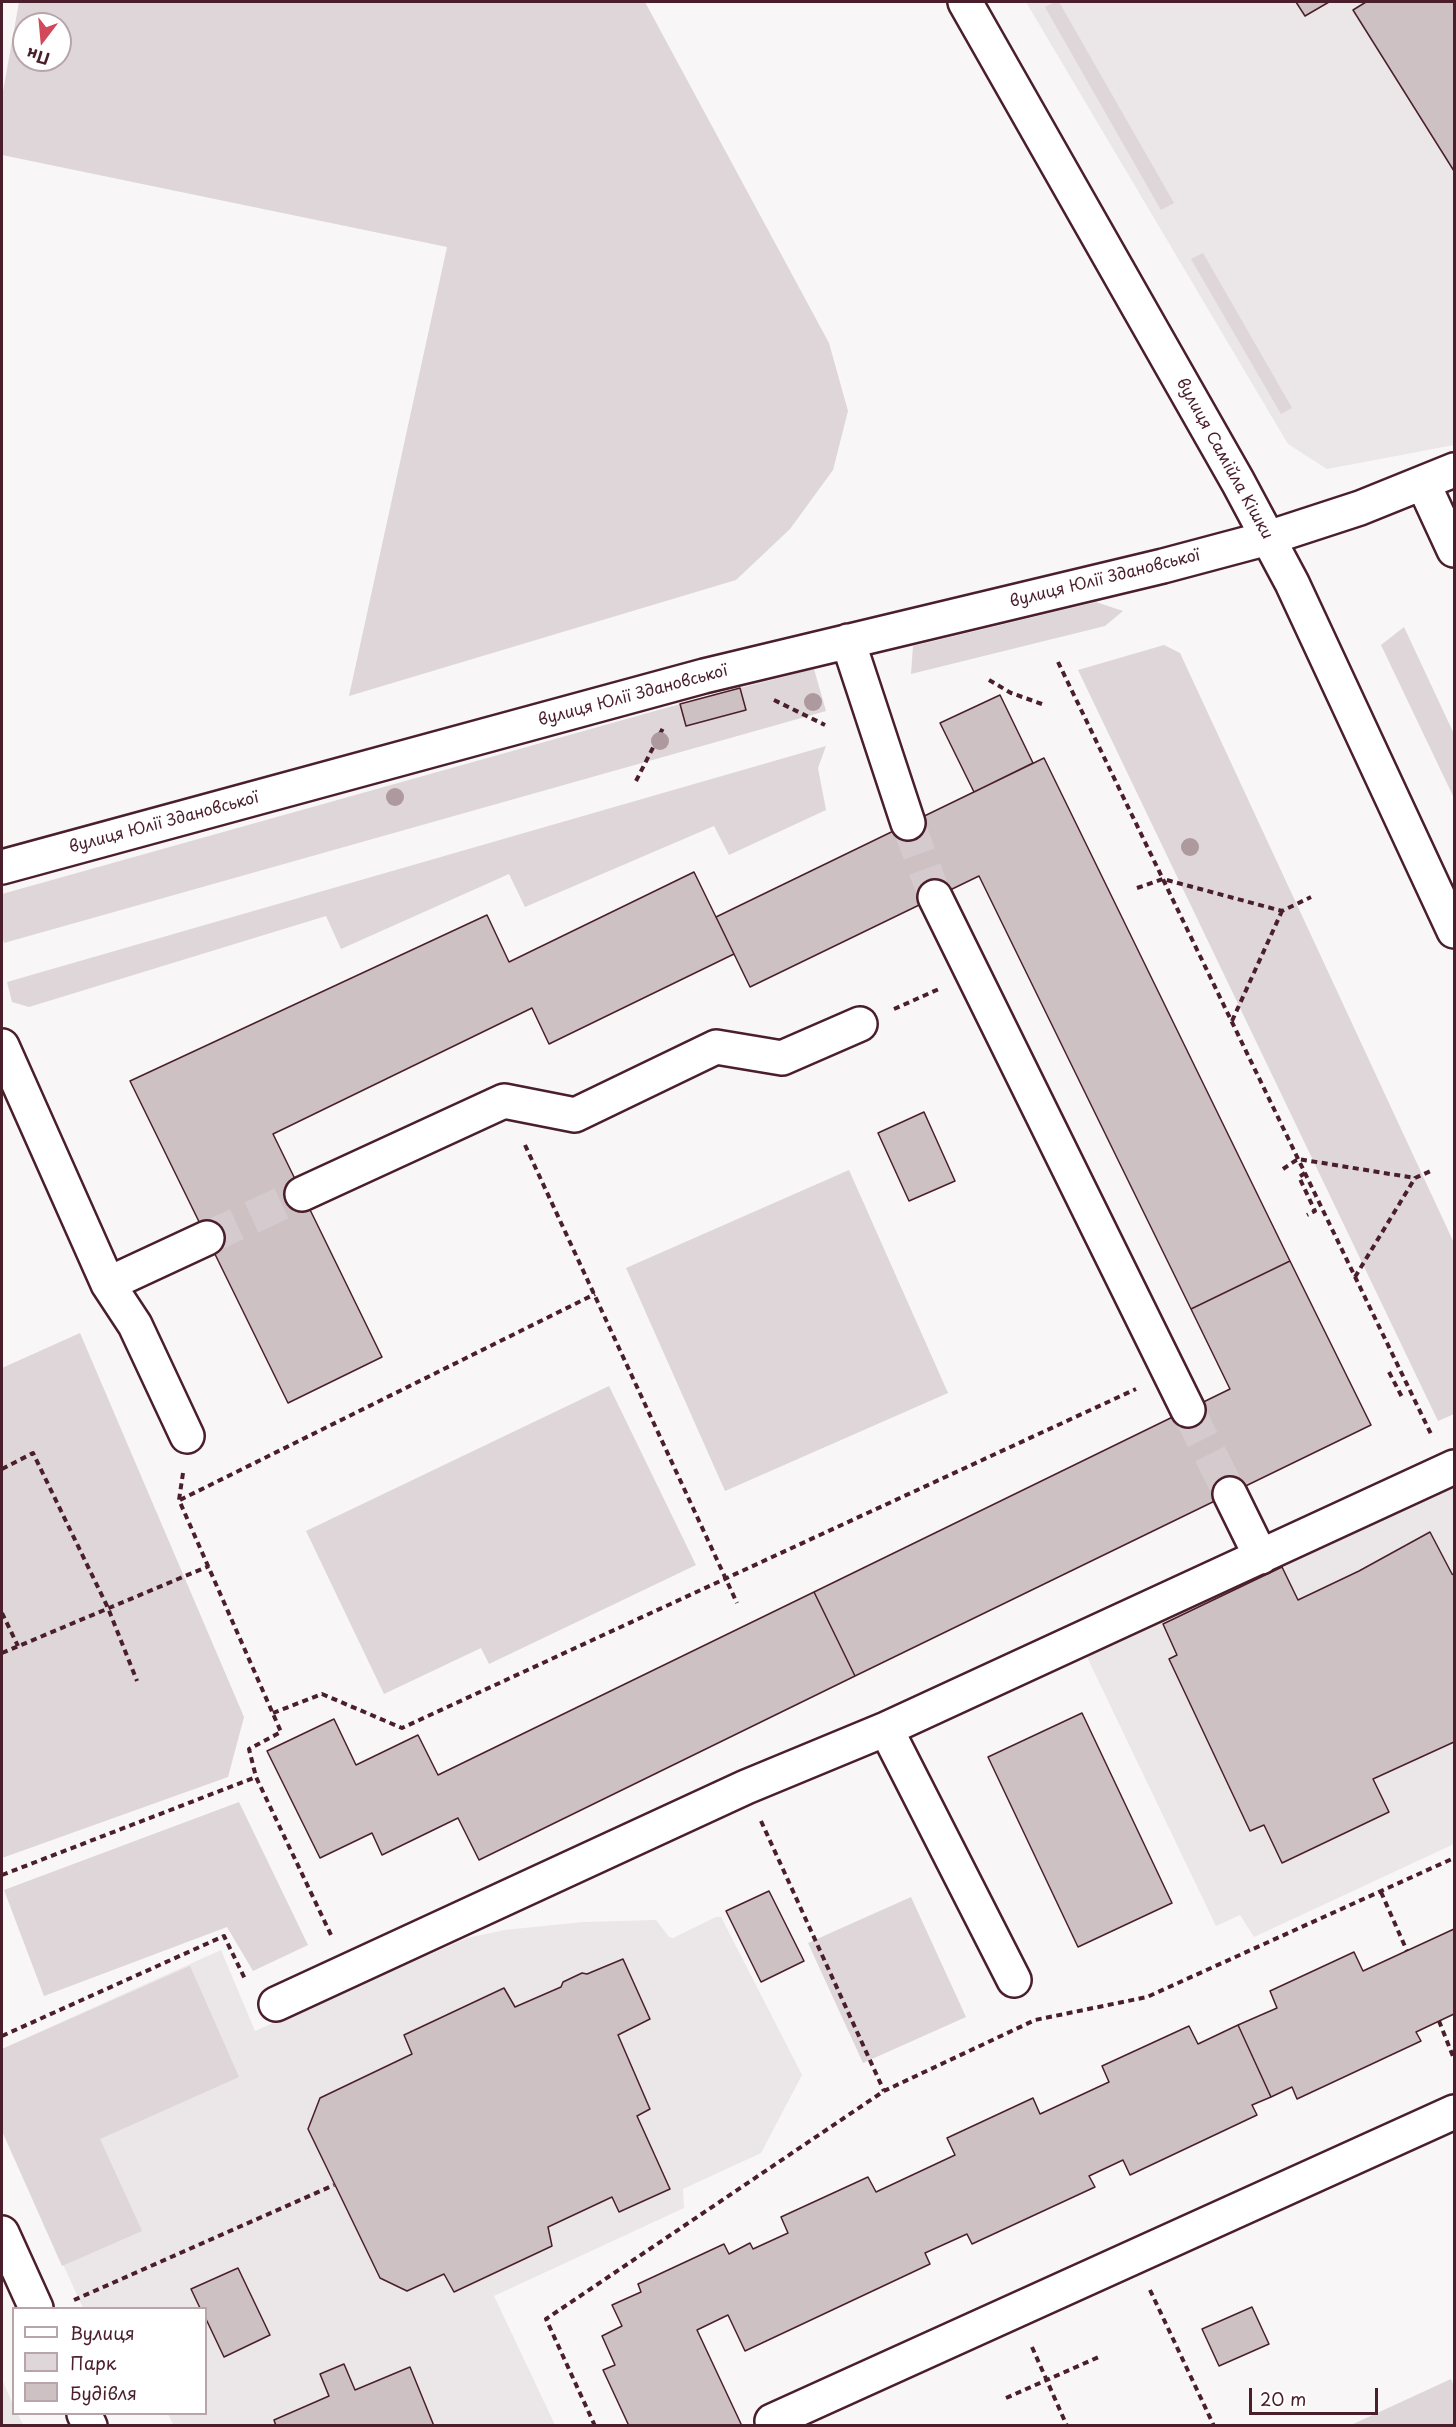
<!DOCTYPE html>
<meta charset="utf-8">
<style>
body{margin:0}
#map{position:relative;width:1456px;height:2427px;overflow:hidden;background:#f8f6f7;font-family:"Playpen Sans",sans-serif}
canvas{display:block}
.frame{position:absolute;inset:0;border:3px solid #4a1f2b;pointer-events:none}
.legend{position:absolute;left:12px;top:2307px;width:195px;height:108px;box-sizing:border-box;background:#fff;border:2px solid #b7a5aa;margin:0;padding:8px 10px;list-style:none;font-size:18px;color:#4a1f2b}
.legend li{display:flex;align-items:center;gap:12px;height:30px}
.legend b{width:30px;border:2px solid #b7a5aa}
.north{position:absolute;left:12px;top:12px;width:60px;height:60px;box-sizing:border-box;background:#fff;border:2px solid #b7a5aa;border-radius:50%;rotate:196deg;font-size:16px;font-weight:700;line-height:24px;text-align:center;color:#4a1f2b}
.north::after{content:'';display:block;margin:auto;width:21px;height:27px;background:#d1495b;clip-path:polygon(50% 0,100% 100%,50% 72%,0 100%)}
.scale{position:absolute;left:1249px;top:2388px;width:129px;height:27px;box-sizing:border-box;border:3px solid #4a1f2b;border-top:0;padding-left:8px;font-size:18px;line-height:21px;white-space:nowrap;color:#4a1f2b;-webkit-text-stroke:4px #fff;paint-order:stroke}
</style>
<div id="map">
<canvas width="1456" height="2427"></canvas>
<div class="frame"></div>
<ul class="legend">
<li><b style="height:8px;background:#fff"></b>Вулиця</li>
<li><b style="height:16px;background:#ded6d9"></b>Парк</li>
<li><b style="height:16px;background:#cdc1c4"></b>Будівля</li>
</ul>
<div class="north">Пн</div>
<div class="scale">20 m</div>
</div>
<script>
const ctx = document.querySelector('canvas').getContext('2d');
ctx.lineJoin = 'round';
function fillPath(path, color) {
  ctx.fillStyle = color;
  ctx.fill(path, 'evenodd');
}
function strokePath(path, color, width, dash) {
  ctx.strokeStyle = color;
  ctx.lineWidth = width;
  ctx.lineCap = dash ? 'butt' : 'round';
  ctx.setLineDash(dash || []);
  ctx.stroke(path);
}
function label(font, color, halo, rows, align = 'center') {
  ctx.font = font + ' "Playpen Sans",sans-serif';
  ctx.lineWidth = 4.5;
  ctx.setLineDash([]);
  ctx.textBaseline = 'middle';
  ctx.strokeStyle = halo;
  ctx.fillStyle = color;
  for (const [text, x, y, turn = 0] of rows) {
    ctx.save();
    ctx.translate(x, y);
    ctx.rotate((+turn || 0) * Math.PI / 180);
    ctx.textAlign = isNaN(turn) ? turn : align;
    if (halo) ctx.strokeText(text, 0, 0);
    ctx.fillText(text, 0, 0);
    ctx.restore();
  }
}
const built = new Path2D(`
 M 1026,2 L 1454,2 L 1454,445 L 1327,469 L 1288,444 Z
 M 1454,1485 L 1454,1844 L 1254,1937 L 1240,1915 L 1216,1926 L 1086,1655 Z
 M 716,1917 L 721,1917 L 802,2075 L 761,2153 L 683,2189 L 684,2208 L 494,2296 L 555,2425 L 174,2426 L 168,2414 L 206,2414 L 206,2308 L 83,2308 L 2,2131 L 2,2049 L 221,1950 L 255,2031 L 467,1938 L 505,1930 L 583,1922 L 656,1920 L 669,1937 L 673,1938 Z
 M 2,2379 L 13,2405 L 14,2414 L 18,2414 L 23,2425 L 2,2425 Z`);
const green = new Path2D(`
 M 19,2 L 645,2 L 829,343 L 848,411 L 833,470 L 790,529 L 736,580 L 349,696 L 447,247 L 2,155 L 2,97 ZM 24,24 L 60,24 L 60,60 L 24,60 Z
 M 1055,2 L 1059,2 L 1174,203 L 1161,210 L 1045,7 Z
 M 1203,253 L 1292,408 L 1281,414 L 1191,259 Z
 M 1096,602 L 1123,611 L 1105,626 L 911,674 L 913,646 Z
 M 1404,627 L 1454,734 L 1454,798 L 1381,645 Z
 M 1164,645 L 1180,653 L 1454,1243 L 1454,1414 L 1438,1421 L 1078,670 Z
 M 814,669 L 826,711 L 4,943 L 2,935 L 2,894 L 680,704 L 686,726 L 746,710 L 740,688 Z
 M 826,746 L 818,768 L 826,810 L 729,855 L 714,826 L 525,907 L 509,874 L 341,949 L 326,916 L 29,1007 L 12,1002 L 7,982 Z
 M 849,1170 L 948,1393 L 725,1491 L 626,1268 Z
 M 80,1333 L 244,1717 L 228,1777 L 2,1858 L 2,1368 Z
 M 609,1386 L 696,1565 L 489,1664 L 481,1648 L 384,1694 L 306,1531 Z
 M 239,1802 L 308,1945 L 253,1971 L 227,1927 L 44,1996 L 4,1890 Z
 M 911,1897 L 966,2017 L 863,2063 L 808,1943 Z
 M 190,1966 L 239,2077 L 100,2139 L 142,2231 L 62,2266 L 2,2131 L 2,2049 Z
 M 1451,2379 L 1454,2386 L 1454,2425 L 1351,2425 Z`);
const building = new Path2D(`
 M 1296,2 L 1329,2 L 1305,16 Z
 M 1366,2 L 1454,2 L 1454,171 L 1353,10 Z
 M 740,688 L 746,710 L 686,726 L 680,704 Z
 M 1000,695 L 1033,763 L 974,792 L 940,723 Z
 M 1044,758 L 1290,1261 L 1191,1309 L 979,876 L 750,987 L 716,917 Z
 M 694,872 L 734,954 L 549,1044 L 532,1008 L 273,1134 L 382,1357 L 288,1403 L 130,1081 L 487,915 L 509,962 Z
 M 924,1112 L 955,1181 L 909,1201 L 878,1133 Z
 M 1290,1261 L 1371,1425 L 855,1676 L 814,1592 L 1230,1389 L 1191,1309 Z
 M 1430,1532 L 1452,1574 L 1454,1575 L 1454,1742 L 1373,1779 L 1389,1812 L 1282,1863 L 1264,1825 L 1250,1831 L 1169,1659 L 1177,1655 L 1163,1624 L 1282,1567 L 1298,1600 L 1359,1571 Z
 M 814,1592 L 855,1676 L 479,1860 L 458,1818 L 382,1855 L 372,1833 L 320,1858 L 267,1751 L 334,1719 L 356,1765 L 418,1735 L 438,1775 Z
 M 1082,1713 L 1172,1903 L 1078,1947 L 988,1757 Z
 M 769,1891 L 804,1961 L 761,1982 L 726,1911 Z
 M 1454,1929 L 1454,2014 L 1416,2032 L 1421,2041 L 1297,2099 L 1292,2087 L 1271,2097 L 1238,2025 L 1277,2008 L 1270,1991 L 1354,1952 L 1363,1971 Z
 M 623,1959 L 650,2019 L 618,2035 L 650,2109 L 637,2116 L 670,2189 L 619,2212 L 612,2197 L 548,2227 L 552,2246 L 454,2292 L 444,2274 L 407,2291 L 380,2278 L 308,2129 L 320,2098 L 412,2054 L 404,2035 L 504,1988 L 515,2007 L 561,1987 L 563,1982 L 582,1973 L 587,1974 Z
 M 1238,2025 L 1271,2097 L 1252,2105 L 1257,2115 L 1130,2175 L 1123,2160 L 1089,2176 L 1095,2187 L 972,2244 L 967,2234 L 925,2253 L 930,2264 L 745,2351 L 728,2315 L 697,2330 L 742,2426 L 629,2426 L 603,2370 L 615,2365 L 602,2336 L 622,2326 L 612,2305 L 641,2292 L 638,2284 L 724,2244 L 729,2254 L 750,2243 L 753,2249 L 788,2233 L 781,2217 L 868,2177 L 876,2192 L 955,2155 L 947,2138 L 1033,2098 L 1040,2114 L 1109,2082 L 1102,2066 L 1189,2026 L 1198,2044 Z
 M 238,2268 L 270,2335 L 224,2357 L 206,2319 L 206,2308 L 200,2308 L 191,2289 Z
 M 1252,2307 L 1269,2344 L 1219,2366 L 1202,2329 Z
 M 344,2364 L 355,2390 L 410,2367 L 434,2426 L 276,2426 L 274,2420 L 329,2396 L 320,2374 Z`);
const minorTunnel = new Path2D(`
 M 908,823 L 935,897
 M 207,1238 L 302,1194
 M 1188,1410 L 1230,1494`);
const path = new Path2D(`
 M 1058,662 L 1431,1434
 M 989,680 L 1011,693 L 1042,704
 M 774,700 L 825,725
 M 636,781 L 663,728
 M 1137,888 L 1163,879 L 1282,911 L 1311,897
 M 894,1009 L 939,989
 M 1232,1021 L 1282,911
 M 525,1145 L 737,1603
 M 1283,1169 L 1298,1159 L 1415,1178
 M 1305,1173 L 1299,1177 L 1315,1211 L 1307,1215
 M 1355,1277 L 1415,1178 L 1433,1170
 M 1389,1372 L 1403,1399
 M 2,1469 L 33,1453 L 108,1608 L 137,1681
 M 183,1473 L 179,1500 L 281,1732 L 249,1749 L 256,1777 L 332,1937
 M 180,1500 L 595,1294
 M 2,1613 L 18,1646
 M 2,1653 L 209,1566
 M 273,1713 L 322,1694 L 402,1728 L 1136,1389
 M 761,1821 L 884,2091
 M 2,1875 L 256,1777
 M 1381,1892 L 1407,1951
 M 1439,2021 L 1454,2059
 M 2,2036 L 224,1936 L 246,1981
 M 1150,2290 L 1214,2426
 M 74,2300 L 334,2185
 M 1032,2347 L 1067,2426
 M 1006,2398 L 1101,2356
 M 595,2426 L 546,2319 L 884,2091 L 1035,2020 L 1147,1997 L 1454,1858`);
const minor = new Path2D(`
 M 965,2 L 1238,482 L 1292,583 L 1454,931
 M 1423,483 L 1454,550
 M 848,641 L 908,823
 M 2,867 L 704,676 L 1163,566 L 1268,538 L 1360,508 L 1454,470
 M 935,897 L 1188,1410
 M 2,1046 L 108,1284 L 135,1325 L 187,1436
 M 302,1194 L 504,1101 L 575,1115 L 716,1047 L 782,1058 L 860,1024
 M 108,1284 L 207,1238
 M 1230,1494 L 1261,1557
 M 886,1729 L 1014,1980
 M 276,2004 L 746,1787 L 886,1729 L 1454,1467
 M 2,2233 L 36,2308
 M 84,2414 L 90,2426
 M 772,2421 L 1454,2112`);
const trees = [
 [813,702],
 [660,741],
 [395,797],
 [1190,847]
];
const streetNames = [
 ["вулиця Самійла Кішки",1224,459,61],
 ["вулиця Юлії Здановської",1105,579,-14],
 ["вулиця Юлії Здановської",633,696,-15],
 ["вулиця Юлії Здановської",164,823,-15]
];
fillPath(built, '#ebe6e8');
fillPath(green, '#ded6d9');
fillPath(building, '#cdc1c4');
strokePath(building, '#4a1f2b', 1.5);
strokePath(minorTunnel, '#d5cbce', 33, [33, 16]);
strokePath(minor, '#4a1f2b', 38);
strokePath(path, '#4a1f2b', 4, [6, 4.5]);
strokePath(minor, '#fff', 33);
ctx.fillStyle = '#ad999e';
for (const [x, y] of trees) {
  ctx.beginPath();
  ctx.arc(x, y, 9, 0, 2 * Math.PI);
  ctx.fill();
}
label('16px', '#4a1f2b', '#fff', streetNames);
</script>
